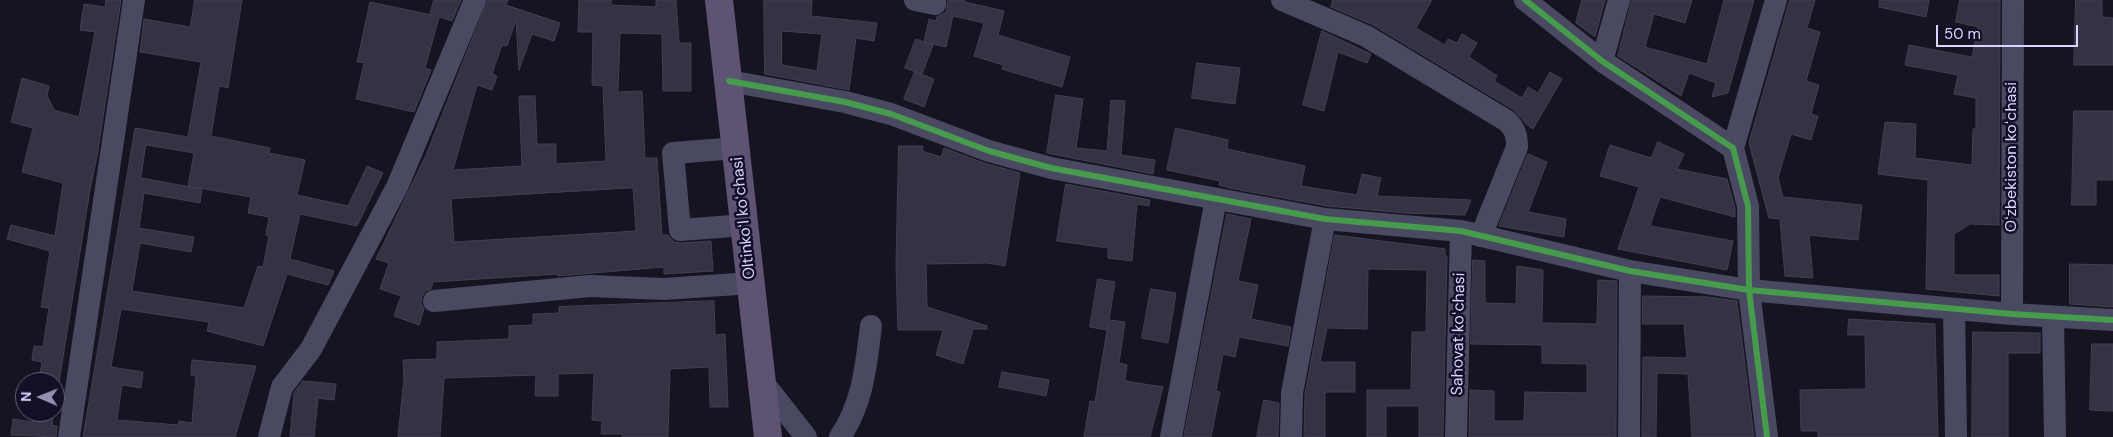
<!DOCTYPE html>
<meta charset="utf-8">
<style>
body{margin:0}
#map{position:relative;width:2113px;height:437px;overflow:hidden;background:#161421;font-family:"DM Sans",sans-serif}
canvas{display:block}
.north{position:absolute;left:15px;top:372px;width:50px;height:50px;box-sizing:border-box;background:#130f26;border:1px solid #625e7d;border-radius:50%;rotate:271deg;font-size:14px;font-weight:700;line-height:20px;text-align:center;color:#d9d4ff}
.north::after{content:'';display:block;margin:auto;width:18px;height:22px;background:#9591b1;clip-path:polygon(50% 0,100% 100%,50% 72%,0 100%)}
.scale{position:absolute;left:1936px;top:25px;width:142px;height:22px;box-sizing:border-box;border:2px solid #d9d4ff;border-top:0;padding-left:6px;font-size:15px;line-height:18px;white-space:nowrap;color:#d9d4ff;-webkit-text-stroke:4px #130f26;paint-order:stroke}
</style>
<div id="map">
<canvas width="2113" height="437"></canvas>
<div class="north">N</div>
<div class="scale">50 m</div>
</div>
<script>
const ctx = document.querySelector('canvas').getContext('2d');
ctx.lineJoin = 'round';
function fillPath(path, color) {
  ctx.fillStyle = color;
  ctx.fill(path, 'evenodd');
}
function strokePath(path, color, width, dash) {
  ctx.strokeStyle = color;
  ctx.lineWidth = width;
  ctx.lineCap = dash ? 'butt' : 'round';
  ctx.setLineDash(dash || []);
  ctx.stroke(path);
}
function label(font, color, halo, rows, align = 'center') {
  ctx.font = font + ' "DM Sans",sans-serif';
  ctx.lineWidth = 5;
  ctx.setLineDash([]);
  ctx.textBaseline = 'middle';
  ctx.strokeStyle = halo;
  ctx.fillStyle = color;
  for (const [text, x, y, turn = 0] of rows) {
    ctx.save();
    ctx.translate(x, y);
    ctx.rotate((+turn || 0) * Math.PI / 180);
    ctx.textAlign = isNaN(turn) ? turn : align;
    if (halo) ctx.strokeText(text, 0, 0);
    ctx.fillText(text, 0, 0);
    ctx.restore();
  }
}
const building = new Path2D(`
 M 106,0 L 121,0 L 97,157 L 90,190 L 59,382 L 39,382 L 42,362 L 32,360 L 34,346 L 43,347 L 49,308 L 41,307 L 50,251 L 7,239 L 11,225 L 55,236 L 63,183 L 22,172 L 33,128 L 11,122 L 22,78 L 49,86 L 47,95 L 54,110 L 79,117 L 95,32 L 80,30 L 84,4 L 105,7 Z
 M 195,0 L 242,0 L 228,88 L 219,86 L 211,136 L 270,148 L 269,153 L 305,160 L 297,195 L 348,206 L 367,166 L 383,173 L 357,226 L 300,214 L 290,259 L 334,271 L 328,285 L 287,274 L 263,346 L 207,331 L 209,322 L 121,309 L 111,367 L 143,372 L 141,388 L 122,385 L 117,420 L 178,425 L 179,421 L 192,423 L 196,375 L 191,375 L 192,360 L 256,366 L 235,437 L 83,437 L 135,128 L 188,137 L 201,62 L 140,52 L 144,19 L 190,27 ZM 146,145 L 194,153 L 188,186 L 251,197 L 248,213 L 269,217 L 266,235 L 269,236 L 263,267 L 258,266 L 244,308 L 132,291 L 140,243 L 191,252 L 194,237 L 139,228 L 144,193 L 200,203 L 202,189 L 141,178 Z
 M 434,0 L 461,0 L 452,21 L 439,17 L 425,68 L 431,70 L 414,112 L 356,99 L 364,63 L 357,62 L 370,2 L 432,15 L 430,15 Z
 M 488,0 L 508,0 L 506,5 L 560,23 L 554,41 L 532,34 L 519,70 L 516,20 L 507,46 L 502,45 L 492,74 L 497,76 L 492,90 L 477,85 L 453,170 L 522,166 L 519,96 L 535,96 L 537,144 L 556,144 L 556,164 L 606,161 L 603,86 L 592,85 L 593,32 L 578,32 L 579,0 L 611,0 L 611,5 L 656,7 L 656,0 L 676,0 L 679,43 L 691,43 L 691,91 L 663,91 L 662,34 L 620,33 L 618,92 L 642,91 L 645,158 L 657,158 L 662,235 L 668,235 L 674,242 L 681,243 L 711,241 L 713,271 L 664,274 L 664,267 L 558,276 L 558,274 L 433,282 L 431,289 L 426,291 L 422,296 L 421,303 L 424,309 L 419,325 L 394,316 L 401,296 L 380,289 L 389,263 L 376,259 L 426,155 ZM 633,188 L 636,231 L 454,242 L 451,199 Z
 M 764,0 L 812,0 L 811,16 L 877,23 L 874,41 L 856,38 L 849,90 L 765,74 ZM 782,31 L 822,34 L 817,71 L 782,65 Z
 M 948,0 L 965,0 L 965,2 L 1004,11 L 998,35 L 1070,57 L 1062,87 L 1002,69 L 1003,65 L 974,56 L 984,23 L 953,16 L 946,47 L 924,42 L 929,19 L 936,21 L 937,17 L 946,12 Z
 M 1333,0 L 1432,0 L 1416,28 L 1445,45 L 1448,39 L 1457,43 L 1462,34 L 1477,43 L 1469,57 L 1497,76 L 1494,81 L 1522,98 L 1528,87 L 1538,93 L 1550,72 L 1562,79 L 1533,129 L 1526,124 L 1514,110 L 1373,25 L 1331,7 Z
 M 1582,0 L 1605,0 L 1595,37 L 1576,23 Z
 M 1632,0 L 1692,0 L 1685,23 L 1654,14 L 1645,47 L 1707,64 L 1724,0 L 1754,0 L 1728,93 L 1712,97 L 1716,83 L 1689,73 L 1681,96 L 1618,56 Z
 M 1790,0 L 1815,0 L 1807,28 L 1820,32 L 1806,81 L 1819,85 L 1811,114 L 1818,116 L 1811,140 L 1791,134 L 1778,178 L 1783,197 L 1862,205 L 1858,240 L 1809,235 L 1813,278 L 1785,276 L 1780,219 L 1769,218 L 1749,143 Z
 M 1880,0 L 1929,0 L 1926,17 L 1879,7 Z
 M 1960,0 L 2000,0 L 1999,225 L 1970,224 L 1954,234 L 1954,275 L 1999,275 L 1999,296 L 1926,289 L 1928,180 L 1878,174 L 1885,122 L 1916,124 L 1915,158 L 1972,165 L 1973,129 L 1976,129 L 1976,98 L 1954,94 L 1958,75 L 1905,65 L 1909,45 L 1972,57 L 1978,27 L 1956,22 Z
 M 2076,0 L 2102,0 L 2102,17 L 2113,18 L 2113,65 L 2074,65 Z
 M 1322,31 L 1371,54 L 1367,63 L 1338,52 L 1324,111 L 1303,105 Z
 M 916,39 L 933,45 L 922,74 L 905,68 Z
 M 1197,63 L 1240,68 L 1235,104 L 1192,98 Z
 M 915,72 L 934,79 L 924,107 L 904,99 Z
 M 1056,95 L 1083,99 L 1076,148 L 1107,151 L 1111,100 L 1125,101 L 1121,155 L 1155,160 L 1153,174 L 1047,153 Z
 M 2074,111 L 2113,111 L 2113,180 L 2096,180 L 2096,205 L 2072,205 Z
 M 1176,128 L 1228,140 L 1227,149 L 1305,166 L 1301,186 L 1357,195 L 1362,174 L 1381,178 L 1377,196 L 1471,200 L 1465,215 L 1405,213 L 1327,206 L 1229,188 L 1219,185 L 1220,181 L 1167,170 Z
 M 1658,142 L 1684,154 L 1677,169 L 1727,179 L 1735,208 L 1735,217 L 1660,197 L 1650,226 L 1733,241 L 1727,270 L 1618,249 L 1639,187 L 1600,176 L 1610,145 L 1651,158 Z
 M 899,146 L 923,146 L 922,151 L 941,157 L 944,148 L 984,163 L 1020,173 L 1005,266 L 987,263 L 926,264 L 927,307 L 987,326 L 987,329 L 973,329 L 963,364 L 936,355 L 943,330 L 898,330 L 896,265 Z
 M 1528,154 L 1547,162 L 1528,212 L 1566,219 L 1564,237 L 1499,226 Z
 M 1066,184 L 1150,200 L 1149,206 L 1137,204 L 1132,261 L 1108,258 L 1108,248 L 1057,241 Z
 M 1227,214 L 1251,219 L 1238,281 L 1258,285 L 1251,319 L 1291,327 L 1288,346 L 1239,337 L 1235,357 L 1223,354 L 1216,391 L 1220,392 L 1211,437 L 1184,437 Z
 M 1335,235 L 1445,249 L 1445,256 L 1447,256 L 1443,437 L 1419,437 L 1419,406 L 1386,406 L 1386,437 L 1367,437 L 1367,390 L 1411,390 L 1412,332 L 1426,332 L 1427,270 L 1368,269 L 1367,329 L 1327,328 L 1320,362 L 1355,362 L 1355,392 L 1325,392 L 1325,437 L 1304,437 L 1305,394 Z
 M 1473,260 L 1485,261 L 1485,303 L 1516,304 L 1517,266 L 1543,270 L 1542,323 L 1597,324 L 1598,280 L 1617,281 L 1616,437 L 1469,437 L 1470,390 L 1494,391 L 1494,421 L 1524,421 L 1525,392 L 1587,393 L 1587,364 L 1542,363 L 1542,345 L 1471,344 Z
 M 2070,264 L 2113,265 L 2113,307 L 2070,304 Z
 M 1098,279 L 1115,282 L 1109,320 L 1125,322 L 1119,363 L 1127,365 L 1125,381 L 1163,387 L 1150,437 L 1084,437 L 1090,401 L 1095,402 L 1108,325 L 1107,330 L 1090,327 Z
 M 1151,289 L 1176,293 L 1168,343 L 1142,338 Z
 M 1643,296 L 1708,297 L 1737,301 L 1754,437 L 1692,437 L 1688,374 L 1657,373 L 1656,437 L 1642,437 L 1643,357 L 1687,358 L 1684,324 L 1643,324 Z
 M 714,301 L 715,335 L 725,334 L 728,407 L 710,407 L 709,367 L 670,369 L 668,437 L 622,437 L 622,434 L 601,434 L 602,421 L 592,420 L 594,373 L 558,374 L 558,396 L 535,396 L 536,375 L 444,378 L 440,437 L 398,437 L 404,377 L 403,360 L 437,359 L 437,342 L 509,339 L 509,326 L 533,325 L 533,314 L 559,313 L 559,307 Z
 M 1849,319 L 1935,324 L 1938,437 L 1818,437 L 1818,431 L 1801,431 L 1800,390 L 1866,389 L 1865,335 L 1848,335 Z
 M 1973,332 L 2040,333 L 2040,353 L 2008,353 L 2008,437 L 1972,437 Z
 M 2092,344 L 2113,344 L 2113,411 L 2090,410 Z
 M 1002,372 L 1049,380 L 1046,396 L 999,387 Z
 M 303,381 L 336,384 L 334,400 L 318,398 L 314,437 L 290,437 L 294,393 Z
 M 1264,400 L 1279,403 L 1278,437 L 1257,437 Z
 M 34,412 L 54,412 L 52,425 L 57,426 L 56,437 L 11,435 L 13,419 L 32,422 Z`);
const minor = new Path2D(`
 M 915,0 L 935,4 L 935,0
 M 1282,0 L 1366,36 L 1507,121 C 1515,129 1517,135 1517,147 L 1481,236
 M 1525,0 L 1602,61 L 1733,148 L 1748,206 L 1749,290 L 1767,437
 M 1602,61 L 1619,0
 M 729,81 L 845,102 L 891,114 L 989,151 L 1051,168 L 1325,219 L 1461,231 L 1630,271 L 1749,290 L 2012,314 L 2113,320
 M 737,148 L 673,153 L 680,230 L 745,225
 M 1733,148 L 1776,0
 M 434,301 L 590,286 L 664,289 L 752,283
 M 1954,309 L 1956,437
 M 2012,314 L 2013,0
 M 2053,317 L 2055,437
 M 762,381 L 806,437
 M 69,437 L 134,0
 M 269,437 L 282,387 L 311,349 L 397,187 L 475,0
 M 840,437 C 863,403 866,366 871,326
 M 1171,437 L 1216,199
 M 1291,437 L 1292,393 L 1325,219
 M 1456,437 L 1461,231
 M 1629,437 L 1630,271`);
const major = new Path2D(`
 M 719,0 L 768,437`);
const cycleway = new Path2D(`
 M 1525,0 L 1602,61 L 1733,148 L 1748,206 L 1749,290 L 1767,437
 M 729,81 L 845,102 L 891,114 L 989,151 L 1051,168 L 1325,219 L 1461,231 L 1630,271 L 1749,290 L 2012,314 L 2113,320`);
const streetNames = [
 ["Oʻzbekiston koʻchasi",2012,157,-90],
 ["Oltinkoʻl koʻchasi",744,218,-96],
 ["Sahovat koʻchasi",1459,334,-89]
];
fillPath(building, '#343243');
strokePath(building, '#433f54', 1);
strokePath(minor, '#4a4962', 22);
strokePath(major, '#5e5373', 28);
strokePath(cycleway, '#469c4c', 6);
label('16px', '#d9d4ff', '#130f26', streetNames);
</script>
